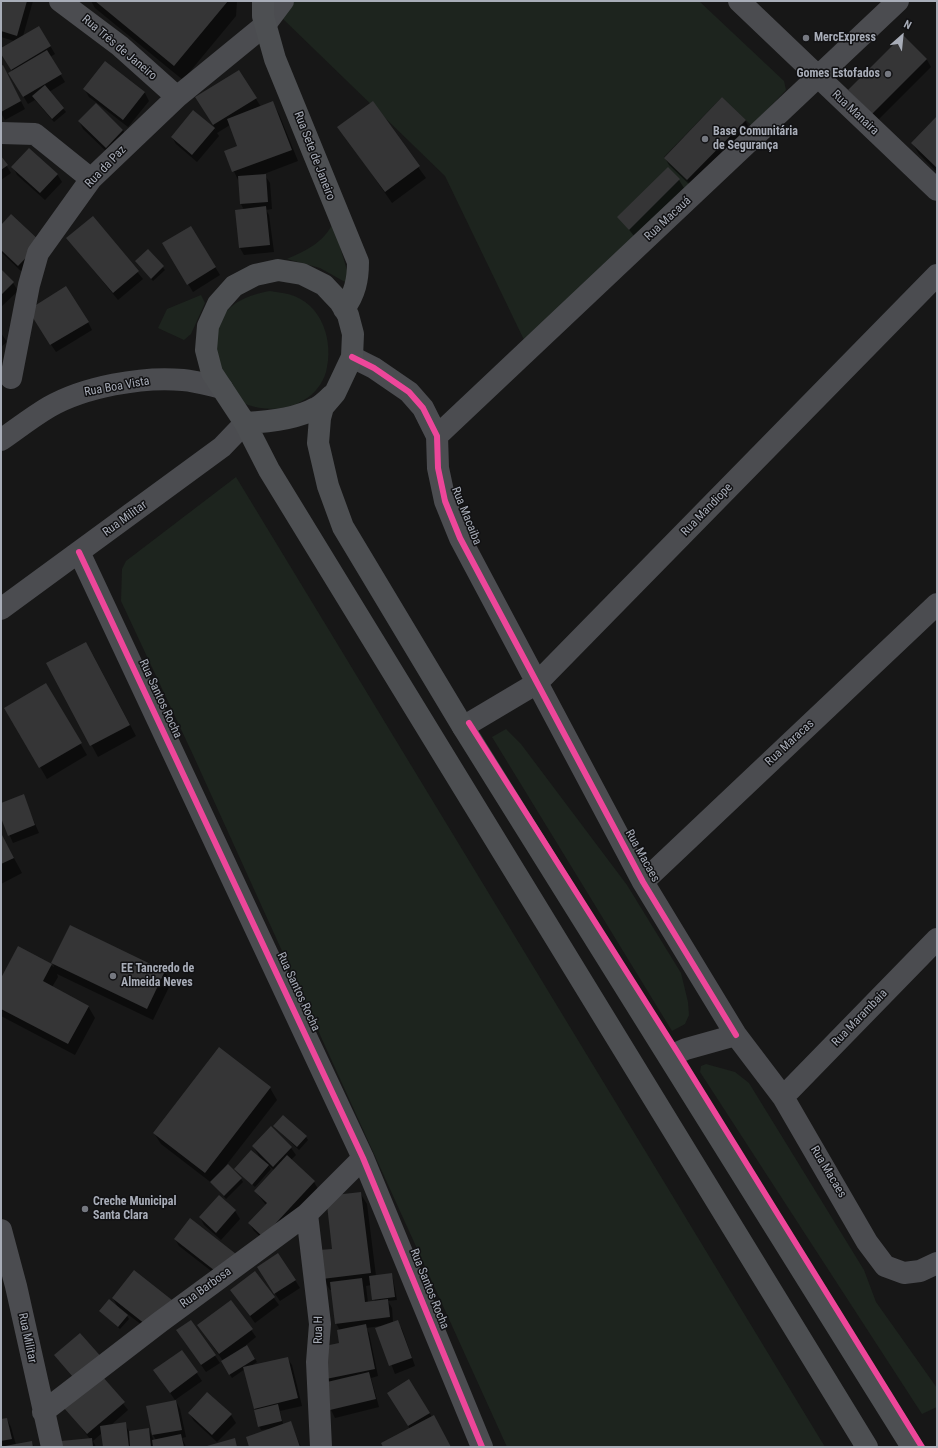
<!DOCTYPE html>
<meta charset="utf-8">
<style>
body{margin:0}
#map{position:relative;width:938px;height:1448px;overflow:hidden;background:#171717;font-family:"Roboto Condensed",sans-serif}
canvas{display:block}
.frame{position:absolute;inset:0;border:2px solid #a8adb8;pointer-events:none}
.north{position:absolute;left:882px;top:16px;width:40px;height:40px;-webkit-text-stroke:3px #111113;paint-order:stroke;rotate:27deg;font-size:11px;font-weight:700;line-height:16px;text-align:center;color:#a8adb8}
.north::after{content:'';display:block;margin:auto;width:14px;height:18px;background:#a8adb8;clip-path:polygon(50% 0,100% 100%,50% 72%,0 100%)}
</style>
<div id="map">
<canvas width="938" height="1448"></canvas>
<div class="frame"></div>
<div class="north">N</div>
</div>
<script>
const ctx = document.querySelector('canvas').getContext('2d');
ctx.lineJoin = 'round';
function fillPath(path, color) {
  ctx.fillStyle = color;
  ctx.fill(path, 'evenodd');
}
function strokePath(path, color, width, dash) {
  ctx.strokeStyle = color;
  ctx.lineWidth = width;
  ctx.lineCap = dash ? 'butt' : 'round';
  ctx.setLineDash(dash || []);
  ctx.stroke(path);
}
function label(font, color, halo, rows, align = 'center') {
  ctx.font = font + ' "Roboto Condensed",sans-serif';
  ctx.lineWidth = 3;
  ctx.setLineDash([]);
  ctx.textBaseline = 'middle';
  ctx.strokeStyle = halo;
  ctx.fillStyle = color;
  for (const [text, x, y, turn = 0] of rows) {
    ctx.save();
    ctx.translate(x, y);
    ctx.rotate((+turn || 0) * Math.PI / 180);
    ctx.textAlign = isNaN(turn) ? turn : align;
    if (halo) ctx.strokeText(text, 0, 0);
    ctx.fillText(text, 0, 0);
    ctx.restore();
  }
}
const green = new Path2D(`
 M 291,1 L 699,1 L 784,81 L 786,90 L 752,126 L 722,97 L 664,157 L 692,185 L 526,344 L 445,176 L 282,18 Z
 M 333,223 L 349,277 L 345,282 L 320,268 L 287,259 C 307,250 323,243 333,223 Z
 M 270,291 C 276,292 283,293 288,294 C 323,303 334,342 326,372 C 314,413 255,420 228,392 C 223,387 222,373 220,366 C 218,357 213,346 213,336 C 213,333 216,329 217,325 C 228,303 247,295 270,291 Z
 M 201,295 L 205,303 L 191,334 L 184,340 L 158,328 L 167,309 Z
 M 236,477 L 825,1447 L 507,1447 L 194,757 L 121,601 L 122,569 L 126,561 Z
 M 506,729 L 521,744 L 627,885 L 681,973 L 688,1002 L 689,1015 L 685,1024 L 672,1031 L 492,737 Z
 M 706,1064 L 735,1072 L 749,1083 L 864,1270 L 876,1302 L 937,1388 L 937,1407 L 922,1414 L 700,1072 L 701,1066 Z`);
const shadow = new Path2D(`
 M 1,1 L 33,1 L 23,36 L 39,27 L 55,54 L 50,57 L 65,82 L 49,92 L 66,112 L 54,122 L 35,100 L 28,104 L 14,81 L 13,72 L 1,52 L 1,49 L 14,41 L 1,37 Z
 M 91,1 L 237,1 L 236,16 L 183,80 L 95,8 Z
 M 903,36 L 927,60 L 931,67 L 877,121 L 854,97 Z
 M 105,62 L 145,93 L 149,101 L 128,127 L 97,103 L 96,104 L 123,130 L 127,138 L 110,155 L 83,129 L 79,121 L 97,103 L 89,97 L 85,90 Z
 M 1,67 L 7,74 L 25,109 L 5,120 L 1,113 Z
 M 239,71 L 261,107 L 273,103 L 279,114 L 298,161 L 264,174 L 270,183 L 272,209 L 266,210 L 269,215 L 274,252 L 244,255 L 240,248 L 244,210 L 241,204 L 239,182 L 225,152 L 239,147 L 230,125 L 217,133 L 219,136 L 197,162 L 176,144 L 172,137 L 194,111 L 216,130 L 201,105 Z
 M 372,103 L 426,178 L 392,203 L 339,127 Z
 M 937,117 L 937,172 L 919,154 L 912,143 Z
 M 745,120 L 749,128 L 692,187 L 669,165 L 665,158 Z
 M 1,157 L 11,173 L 1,180 Z
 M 13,167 L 57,174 L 62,182 L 45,200 L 17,175 Z
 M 668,168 L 679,180 L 684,188 L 634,236 L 619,217 Z
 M 93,218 L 143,279 L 118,300 L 68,239 Z
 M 1,227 L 40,242 L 23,273 L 1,252 Z
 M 191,227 L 220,275 L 193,292 L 164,244 Z
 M 148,251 L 165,270 L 153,281 L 136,262 Z
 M 1,270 L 13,283 L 18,291 L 1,307 Z
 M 33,318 L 88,322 L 92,330 L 56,352 Z
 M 1,333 L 7,342 L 1,347 Z
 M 93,655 L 136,736 L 98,757 L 47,663 Z
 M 46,684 L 87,755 L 47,779 L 6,708 Z
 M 23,796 L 39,833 L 13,843 L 1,816 L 1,804 Z
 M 1,834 L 22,873 L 1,884 Z
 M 71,926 L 165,972 L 171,983 L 153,1020 L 57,974 L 58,977 L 52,987 L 88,1006 L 95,1018 L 75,1055 L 1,1016 L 1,980 L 18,947 L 54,967 L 53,963 Z
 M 270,1088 L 277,1100 L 224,1168 L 241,1179 L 243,1182 L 226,1199 L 213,1184 L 161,1144 L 154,1133 Z
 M 274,1126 L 306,1137 L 308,1140 L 299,1150 Z
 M 271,1128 L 291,1148 L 296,1155 L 291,1160 L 314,1182 L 318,1189 L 268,1244 L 254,1231 L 249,1223 L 266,1205 L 255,1191 L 274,1170 L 268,1165 L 271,1169 L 255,1187 L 236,1169 L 260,1158 L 253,1146 Z
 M 360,1193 L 367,1204 L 376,1276 L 391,1274 L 393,1278 L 397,1300 L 388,1301 L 392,1308 L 393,1322 L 397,1321 L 402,1329 L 415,1366 L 395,1374 L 377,1328 L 381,1326 L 366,1328 L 369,1333 L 378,1376 L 371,1378 L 379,1407 L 335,1418 L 331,1410 L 324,1384 L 330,1382 L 327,1379 L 341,1344 L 340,1331 L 336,1323 L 332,1290 L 330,1290 L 323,1279 L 333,1250 ZM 371,1285 L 375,1302 L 368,1303 L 366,1286 Z
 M 219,1196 L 235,1211 L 240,1219 L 221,1240 L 204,1225 L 200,1217 Z
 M 190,1220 L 224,1281 L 179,1246 L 175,1239 Z
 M 134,1271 L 155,1335 L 117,1306 L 113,1298 Z
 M 255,1272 L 279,1305 L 255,1323 L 231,1290 Z
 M 262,1275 L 295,1280 L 300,1288 L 280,1301 Z
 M 231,1301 L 256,1337 L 246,1345 L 257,1362 L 251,1366 L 287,1358 L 292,1365 L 302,1406 L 280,1411 L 283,1424 L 290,1422 L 301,1447 L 250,1447 L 270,1429 L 261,1430 L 259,1426 L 245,1369 L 232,1378 L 222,1362 L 223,1361 L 198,1325 Z
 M 100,1311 L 127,1316 L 129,1319 L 120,1329 Z
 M 191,1321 L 220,1363 L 206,1372 L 182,1338 Z
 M 80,1334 L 83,1390 L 55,1355 Z
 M 182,1351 L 202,1381 L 175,1400 L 155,1371 Z
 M 102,1377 L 128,1410 L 111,1425 L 125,1423 L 129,1432 L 149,1429 L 154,1441 L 156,1440 L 153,1435 L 148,1407 L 176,1401 L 180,1409 L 186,1437 L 182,1438 L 186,1447 L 104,1447 L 102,1433 L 93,1441 L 96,1447 L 63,1447 L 90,1439 L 66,1408 Z
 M 409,1380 L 432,1417 L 451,1447 L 384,1447 L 410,1429 L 393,1400 Z
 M 207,1393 L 231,1415 L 236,1423 L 217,1442 L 194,1421 L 189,1413 Z
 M 7,1419 L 11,1427 L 16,1445 L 32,1442 L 34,1447 L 1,1447 L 1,1420 Z`);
const building = new Path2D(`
 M 1,1 L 27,1 L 17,36 L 1,31 Z
 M 95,1 L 228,1 L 174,66 Z
 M 39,26 L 51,46 L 11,70 L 1,54 L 1,48 Z
 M 903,35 L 927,59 L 872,114 L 848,90 Z
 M 47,50 L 62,74 L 23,97 L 8,73 Z
 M 105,61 L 145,92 L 123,120 L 83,89 Z
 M 3,65 L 21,101 L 1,112 L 1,66 Z
 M 239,70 L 257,98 L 213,125 L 195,97 Z
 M 45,85 L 64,108 L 52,119 L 32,96 Z
 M 722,97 L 746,120 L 687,180 L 664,158 Z
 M 273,101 L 292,150 L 232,172 L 224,151 L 237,146 L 227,119 Z
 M 373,101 L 420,166 L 385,192 L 337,127 Z
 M 96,103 L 123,130 L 106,148 L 78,121 Z
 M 193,110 L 215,128 L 192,155 L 171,137 Z
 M 937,116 L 937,168 L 911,143 Z
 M 29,148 L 58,174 L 40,193 L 11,167 Z
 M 1,156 L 8,165 L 1,170 Z
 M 668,167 L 680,179 L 629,230 L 617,217 Z
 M 266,174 L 268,202 L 240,204 L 238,176 Z
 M 266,206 L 270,245 L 239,248 L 235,210 Z
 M 11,214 L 41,242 L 18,266 L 1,250 L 1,225 Z
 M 93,216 L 139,271 L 113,293 L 66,238 Z
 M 191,226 L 216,267 L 187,285 L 162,243 Z
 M 148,249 L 164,266 L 151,279 L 135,261 Z
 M 1,269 L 14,282 L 1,295 Z
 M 66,286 L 89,322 L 50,345 L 28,310 Z
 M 86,642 L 130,725 L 90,746 L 46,663 Z
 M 46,683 L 82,743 L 39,768 L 4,708 Z
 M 24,794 L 35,825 L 8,836 L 1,818 L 1,803 Z
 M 1,833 L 14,858 L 1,864 Z
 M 70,925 L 165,971 L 147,1009 L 51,963 Z
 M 18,946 L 52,964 L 43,981 L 89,1006 L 68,1044 L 1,1009 L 1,978 Z
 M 219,1047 L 271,1087 L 205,1173 L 153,1133 Z
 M 283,1115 L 307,1136 L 297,1147 L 273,1126 Z
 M 271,1126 L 292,1147 L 273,1167 L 252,1146 Z
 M 251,1150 L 269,1165 L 252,1185 L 234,1169 Z
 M 287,1155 L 315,1181 L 263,1237 L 248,1223 L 267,1203 L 254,1191 Z
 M 228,1164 L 242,1178 L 224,1196 L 210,1182 Z
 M 361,1192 L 371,1273 L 322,1279 L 319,1250 L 332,1249 L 326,1196 Z
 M 219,1195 L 236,1210 L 216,1233 L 199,1217 Z
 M 190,1218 L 236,1254 L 219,1274 L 174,1239 Z
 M 278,1253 L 296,1280 L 274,1294 L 257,1267 Z
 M 134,1270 L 172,1300 L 150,1328 L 112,1298 Z
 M 255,1271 L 275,1297 L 250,1316 L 230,1290 Z
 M 392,1273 L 395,1297 L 372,1300 L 369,1276 Z
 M 362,1278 L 365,1302 L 388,1299 L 390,1317 L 335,1324 L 330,1282 Z
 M 109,1299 L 128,1315 L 118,1327 L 99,1311 Z
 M 231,1300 L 253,1329 L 219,1354 L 197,1325 Z
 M 191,1320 L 216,1355 L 201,1365 L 176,1330 Z
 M 398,1320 L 412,1358 L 389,1366 L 375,1328 Z
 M 366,1324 L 375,1369 L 326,1379 L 320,1347 L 339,1343 L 337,1330 Z
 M 80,1333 L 104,1360 L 78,1383 L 54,1355 Z
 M 247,1345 L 255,1359 L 229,1375 L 221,1361 Z
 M 182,1350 L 198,1372 L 170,1393 L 153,1370 Z
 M 288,1357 L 298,1398 L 254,1409 L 243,1367 Z
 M 369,1372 L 376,1399 L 330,1410 L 323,1383 Z
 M 102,1376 L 125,1402 L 87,1434 L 64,1408 Z
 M 409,1379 L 430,1413 L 408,1426 L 387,1393 Z
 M 207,1392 L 232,1414 L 212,1435 L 188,1413 Z
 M 176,1400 L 182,1430 L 152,1435 L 146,1406 Z
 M 278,1404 L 282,1421 L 258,1427 L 254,1410 Z
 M 434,1415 L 451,1447 L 383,1447 L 381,1443 Z
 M 7,1418 L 12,1439 L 1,1441 L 1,1419 Z
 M 291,1421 L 300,1447 L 249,1447 L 246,1437 Z
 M 126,1422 L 129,1447 L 103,1447 L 100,1426 Z
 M 149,1428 L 151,1447 L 130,1447 L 129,1431 Z
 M 181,1434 L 184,1447 L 153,1447 L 152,1440 Z
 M 92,1438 L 93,1447 L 62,1447 L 61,1441 Z
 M 235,1438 L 237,1447 L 207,1447 L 207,1446 Z
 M 32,1441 L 33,1447 L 5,1447 L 5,1446 Z`);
const minor = new Path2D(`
 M 60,1 L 120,46 L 177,97
 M 739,1 L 937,190
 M 1,133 L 35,134 L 91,179
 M 352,357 L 374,368 L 409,392 L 423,408 L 437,436 L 438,468 L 445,501 L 460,538 L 643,882 L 736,1035
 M 11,378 L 29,285 L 38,253 L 91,179 L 177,97 L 265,25 L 283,1
 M 437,436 L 898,1
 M 1,440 C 17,429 32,417 49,407 C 84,387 142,376 183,380 C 196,381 209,385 222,388
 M 79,552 L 363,1158 L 482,1447
 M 1,609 L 222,447 L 245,423
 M 463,727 L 537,683 L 937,275
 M 643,882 L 937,604
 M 670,1056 L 686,1049 L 736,1035 L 783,1097 L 867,1242 L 885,1266 L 904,1273 L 920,1271 L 937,1263
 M 783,1097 L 937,939
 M 307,1214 L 320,1324 L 317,1362 L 321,1447
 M 1,1230 L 16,1286 L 52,1447
 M 43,1412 L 160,1322 L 307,1214 L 363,1158`);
const primary = new Path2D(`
 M 263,1 L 263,16 L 275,59 L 358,262 C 358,280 355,294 344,309
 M 245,423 C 268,422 296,419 316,408 C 322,405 327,400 331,396
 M 867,1447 L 269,470 L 245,423 L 212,373 L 206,350 L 208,326 L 218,304 L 234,286 L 255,275 L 278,270 L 302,274 L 324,285 L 340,302 L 348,315 L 353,334 L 352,357 L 335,393 L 323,407 L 320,418 L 318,443 L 328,486 L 343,527 L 463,727 L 912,1447`);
const cycleway = new Path2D(`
 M 352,357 L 374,368 L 409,392 L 423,408 L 437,436 L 438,468 L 445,501 L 460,538 L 643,882 L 736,1035
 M 79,552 L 363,1158 L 482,1447
 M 469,723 L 678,1053 L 922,1447`);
const markers = [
 [806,38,4,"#757880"],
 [888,74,4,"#757880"],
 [705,139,4,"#757880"],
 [113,976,4,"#757880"],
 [85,1209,4,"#757880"]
];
const poiNames = [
 ["MercExpress",814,38],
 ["Gomes Estofados",880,74,"right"],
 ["Base Comunitária",713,132],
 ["de Segurança",713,146],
 ["EE Tancredo de",121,969],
 ["Almeida Neves",121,983],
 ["Creche Municipal",93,1202],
 ["Santa Clara",93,1216]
];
const streetNames = [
 ["Rua Três de Janeiro",119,48,40],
 ["Rua Manaira",855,113,43],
 ["Rua Sete de Janeiro",314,156,69],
 ["Rua da Paz",106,167,-46],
 ["Rua Macauá",668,219,-43],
 ["Rua Boa Vista",117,387,-10],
 ["Rua Mandiope",707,510,-46],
 ["Rua Macaiba",466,516,68],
 ["Rua Militar",125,519,-36],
 ["Rua Santos Rocha",160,699,65],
 ["Rua Maracas",790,743,-43],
 ["Rua Macaes",642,856,61],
 ["Rua Santos Rocha",298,992,65],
 ["Rua Marambaia",860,1018,-46],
 ["Rua Macaes",828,1172,59],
 ["Rua Barbosa",206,1288,-36],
 ["Rua Santos Rocha",429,1289,68],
 ["Rua H",319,1330,-89],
 ["Rua Militar",27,1338,78]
];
fillPath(green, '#1d241e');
fillPath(shadow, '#0007');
fillPath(building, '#353536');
strokePath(minor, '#4b4c50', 22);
strokePath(primary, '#4d4f52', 22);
strokePath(cycleway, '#ed469a', 6);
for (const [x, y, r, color] of markers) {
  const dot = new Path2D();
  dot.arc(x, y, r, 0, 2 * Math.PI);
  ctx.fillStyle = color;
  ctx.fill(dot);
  strokePath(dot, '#111113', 1.5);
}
label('bold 12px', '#a8adb8', '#111113', poiNames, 'left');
label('12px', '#a8adb8', '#111113', streetNames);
</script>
